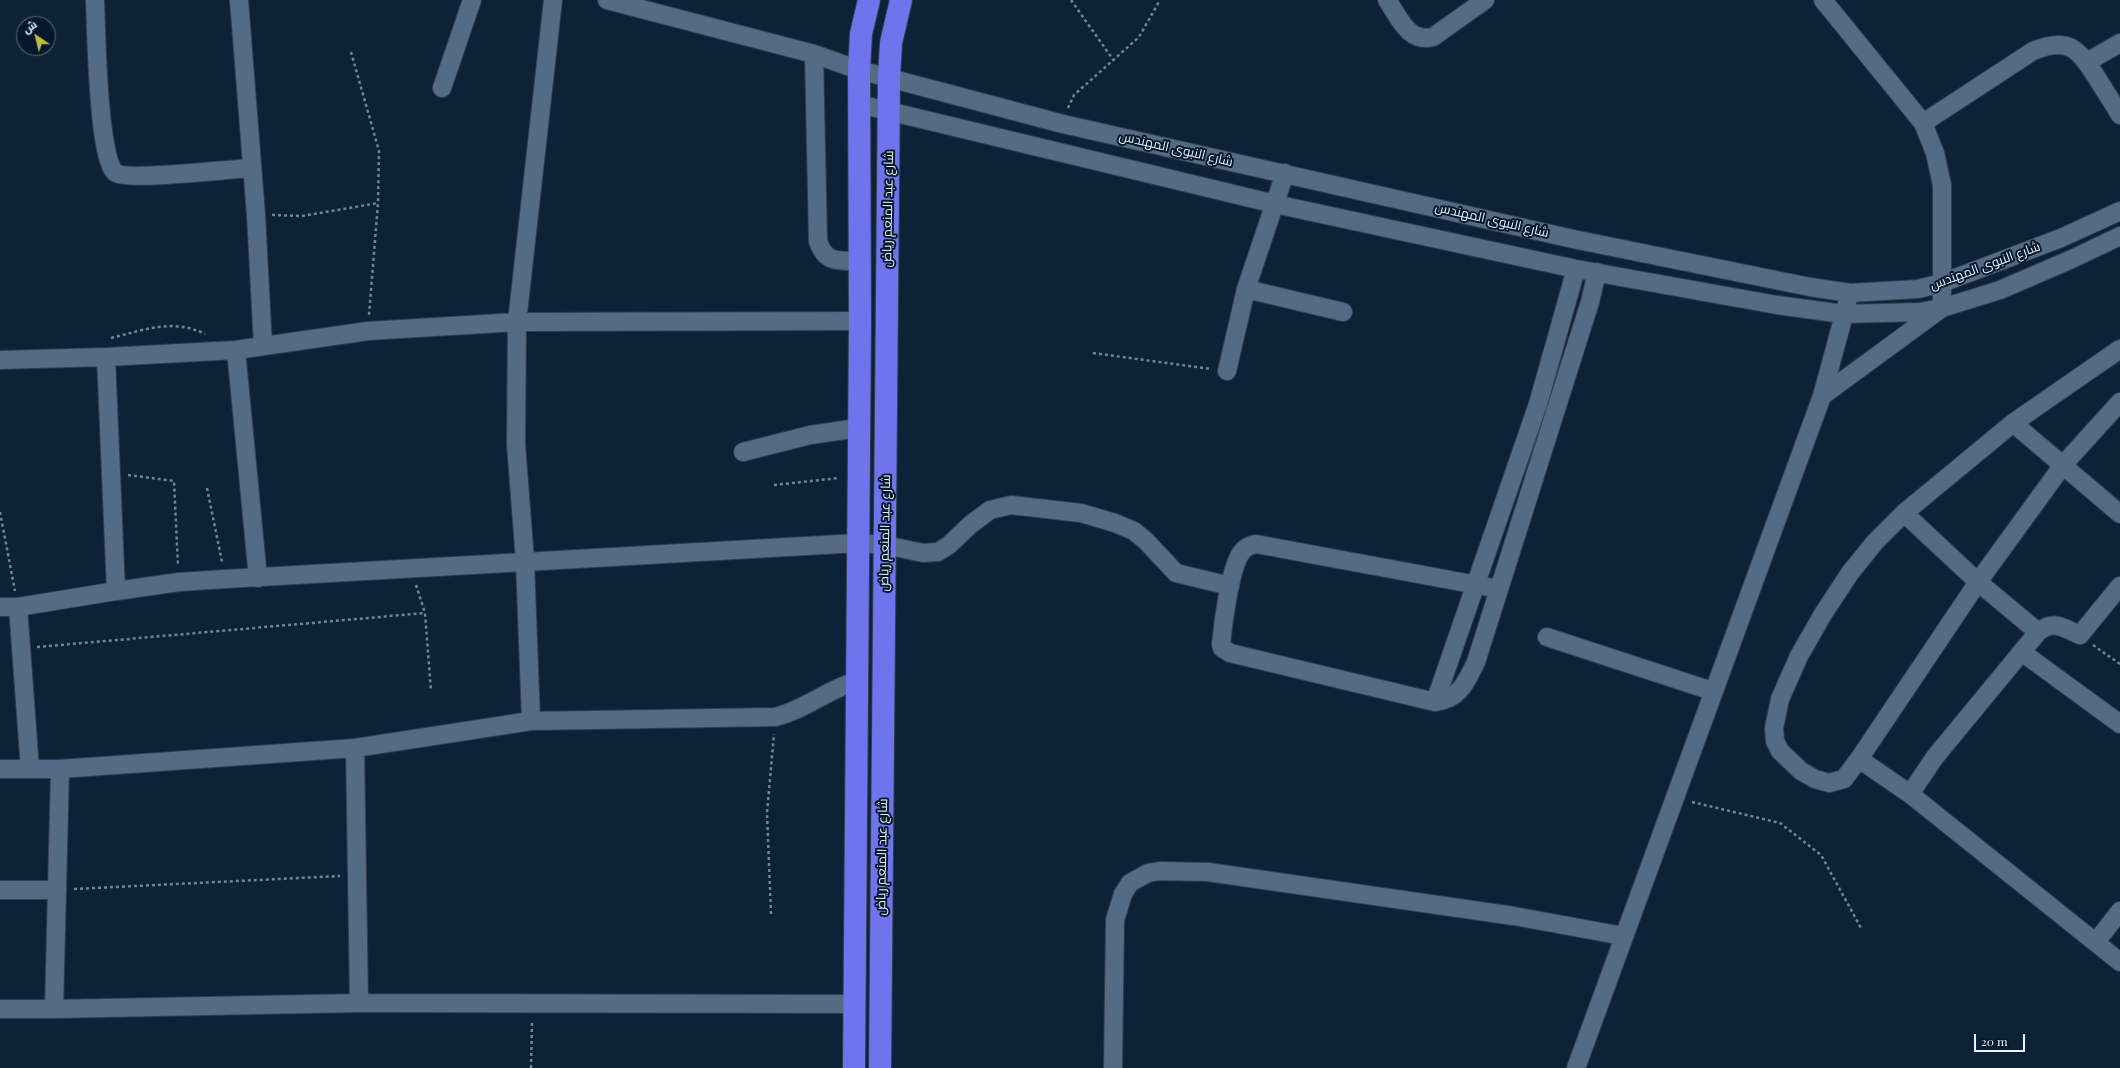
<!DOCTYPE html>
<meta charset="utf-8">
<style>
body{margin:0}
#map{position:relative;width:2120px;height:1068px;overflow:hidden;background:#0d2237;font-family:"Playfair Display",Cairo,serif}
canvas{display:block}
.north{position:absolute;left:16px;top:16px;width:40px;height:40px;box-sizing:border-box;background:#05182c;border:1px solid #607080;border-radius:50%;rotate:325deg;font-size:11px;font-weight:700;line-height:16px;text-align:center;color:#e9f3ff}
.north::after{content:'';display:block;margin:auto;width:14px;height:18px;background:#bebf42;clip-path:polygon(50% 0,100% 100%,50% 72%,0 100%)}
.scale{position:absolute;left:1974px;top:1034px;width:51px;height:18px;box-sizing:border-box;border:2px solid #e9f3ff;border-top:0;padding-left:5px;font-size:12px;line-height:14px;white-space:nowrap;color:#e9f3ff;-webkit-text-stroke:3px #05182c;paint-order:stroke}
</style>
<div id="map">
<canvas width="2120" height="1068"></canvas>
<div class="north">ش</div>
<div class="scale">20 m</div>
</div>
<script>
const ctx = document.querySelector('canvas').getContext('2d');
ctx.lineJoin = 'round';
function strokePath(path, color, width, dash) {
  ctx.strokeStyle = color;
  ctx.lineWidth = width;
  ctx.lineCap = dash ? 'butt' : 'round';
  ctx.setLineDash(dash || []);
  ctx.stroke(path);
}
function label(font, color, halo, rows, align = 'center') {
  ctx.font = font + ' "Playfair Display",Cairo,serif';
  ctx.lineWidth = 4;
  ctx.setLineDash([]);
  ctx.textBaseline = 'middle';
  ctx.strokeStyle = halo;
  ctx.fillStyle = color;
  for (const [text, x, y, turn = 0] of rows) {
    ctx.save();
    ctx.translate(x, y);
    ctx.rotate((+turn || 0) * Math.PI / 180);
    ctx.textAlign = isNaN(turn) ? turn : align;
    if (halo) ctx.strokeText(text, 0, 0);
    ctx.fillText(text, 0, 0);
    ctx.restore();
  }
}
const path = new Path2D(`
 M 1071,0 L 1114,61
 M 351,52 L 379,151 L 378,203 L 369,315
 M 1068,108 L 1074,95 L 1139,37 L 1160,0
 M 272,215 L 302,216 L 378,203
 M 111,338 C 144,330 173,318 205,334
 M 1093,353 L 1211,369
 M 128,475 L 174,481 L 178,566
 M 774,485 L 839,478
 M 207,488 L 222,562
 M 0,512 L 15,591
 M 416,585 L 425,613 L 431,691
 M 2093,645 L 2120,664
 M 37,647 L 425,613
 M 1692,802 L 1780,823 L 1821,855 L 1861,928
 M 74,889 L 340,876
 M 771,914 L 767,813 L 774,734
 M 531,1068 L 532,1021`);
const minor = new Path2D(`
 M 95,0 C 96,25 98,163 116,173 C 129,181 230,169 252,168
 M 239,0 L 256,215 L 263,346
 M 607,0 L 814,54 L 859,70 L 1063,124 L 1573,239 L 1810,287 L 1850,293 L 1918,289 L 1942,283 L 2061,238 L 2120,211
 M 1387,0 C 1399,17 1408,43 1433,37 L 1485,0
 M 814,54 L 818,241 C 825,263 838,261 859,261
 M 2087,62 L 2120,43
 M 442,88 L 472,0
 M 859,104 L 1275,204 L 1576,269 L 1777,305 L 1843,314 L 1919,312 L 1942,308 L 2000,290 L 2072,259 L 2120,236
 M 1923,123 L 2033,51 C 2069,36 2078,49 2097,78 C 2105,91 2113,103 2120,115
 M 1246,289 L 1343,312
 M 2120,349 L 2013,423 L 1904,513 L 1875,542 L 1850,573 L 1823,614 L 1799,656 L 1780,699 L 1774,728 L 1775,741 L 1780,751 L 1801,771 L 1815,779 L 1829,783 L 1844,779 L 1859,759 L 1910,794 L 2120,962
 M 236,350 L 258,578
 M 106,357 L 116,591 L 179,582 L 225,579 L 858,543 L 885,545 L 923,553 L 938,552 L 949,545 L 970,525 L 990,510 L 1011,505 L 1081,513 L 1115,523 L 1134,531 L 1146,541 L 1176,573 L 1230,586
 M 0,360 L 106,357 L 236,350 L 368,331 L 517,322 L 860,321
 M 1227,371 L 1246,289 L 1285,173
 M 1822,396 L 1942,308 L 1942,185 L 1935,153 L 1923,123 L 1823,0
 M 2013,423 L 2120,514
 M 743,452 L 810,435 L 858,428
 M 1904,513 L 1978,582 L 2038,632
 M 1499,589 L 1256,544 C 1250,545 1245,547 1241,553 C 1230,569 1223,623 1221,644 L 1222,648 L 1230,653 L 1435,702 C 1460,699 1466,682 1476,662 L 1590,302 L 1597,272
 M 0,607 L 18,607 L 116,591
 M 18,607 L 30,769
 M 1547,637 L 1712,691
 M 2023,653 L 2120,724
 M 1435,702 L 1538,404 L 1576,269
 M 531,721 L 525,561 L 516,444 L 517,322 L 553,0
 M 355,748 L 359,1003
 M 1859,759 L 1978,582 L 2063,465 L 2120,402
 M 0,769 L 60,769 L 355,748 L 531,721 L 775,717 C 805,710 828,689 857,681
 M 1910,794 L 1935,757 L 2038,632 C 2054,619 2063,628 2080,635 L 2120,586
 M 0,890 L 55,890
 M 2096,942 L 2120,911
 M 0,1009 L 54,1009 L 359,1003 L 855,1004
 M 54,1009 L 60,769
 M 1113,1068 L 1115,920 L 1123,894 L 1130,883 L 1148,873 L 1159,871 L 1208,872 L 1514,916 L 1623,936
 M 1576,1068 L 1822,396 L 1847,304`);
const highway = new Path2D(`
 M 854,1068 L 860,321 L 859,70 L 861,34 L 869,0
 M 880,1068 L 889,77 L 891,43 L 901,0`);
const streetNames = [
 ["شارع النبوى المهندس",1176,149,13],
 ["شارع عبد المنعم رياض",888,209,-89],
 ["شارع النبوى المهندس",1492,220,13],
 ["شارع النبوى المهندس",1985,266,-20],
 ["شارع عبد المنعم رياض",885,533,-89],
 ["شارع عبد المنعم رياض",882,857,-89]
];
strokePath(minor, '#333e4f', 20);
strokePath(highway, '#333e4f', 24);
strokePath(path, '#748494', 2.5, [3, 3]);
strokePath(minor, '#546b84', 18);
strokePath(highway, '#7074ec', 22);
label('13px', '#e9f3ff', '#05182c', streetNames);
</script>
